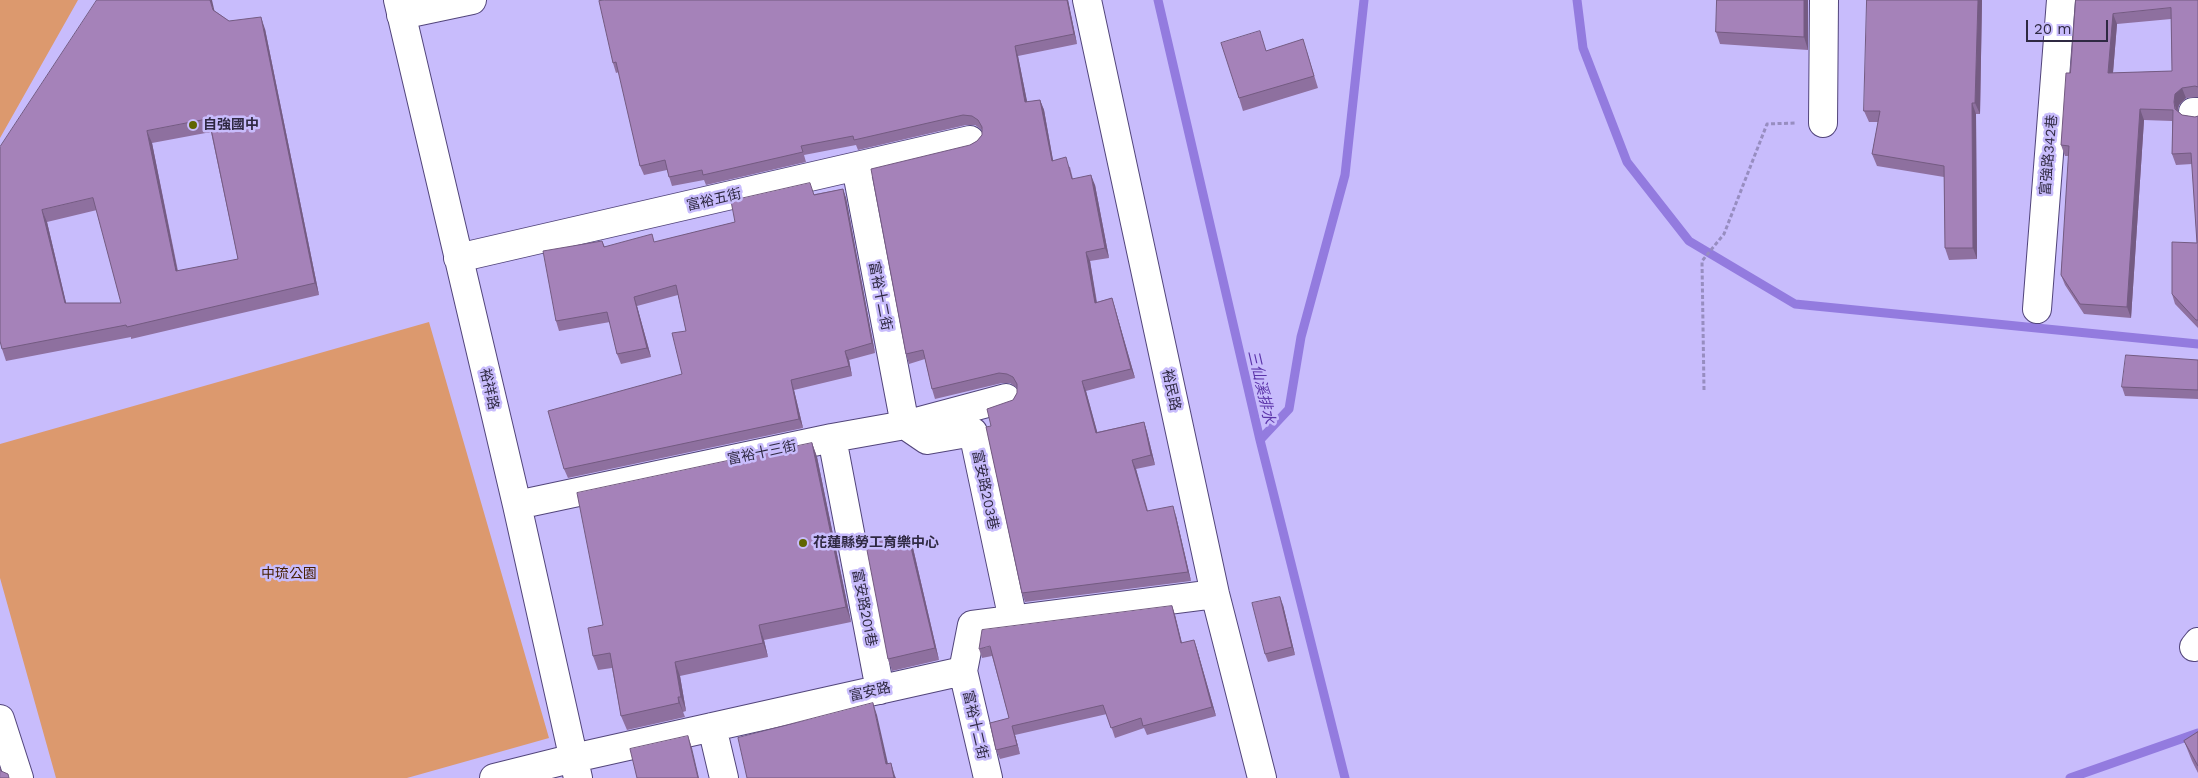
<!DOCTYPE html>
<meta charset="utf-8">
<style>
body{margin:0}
#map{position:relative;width:2198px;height:778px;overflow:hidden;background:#c8bcfc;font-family:"Work Sans",sans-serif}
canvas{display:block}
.scale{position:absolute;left:2026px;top:20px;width:82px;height:22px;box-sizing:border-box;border:2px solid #2f2942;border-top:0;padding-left:6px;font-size:15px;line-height:18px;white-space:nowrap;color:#2f2942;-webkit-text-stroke:4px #c8bcfc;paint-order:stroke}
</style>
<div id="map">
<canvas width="2198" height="778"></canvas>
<div class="scale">20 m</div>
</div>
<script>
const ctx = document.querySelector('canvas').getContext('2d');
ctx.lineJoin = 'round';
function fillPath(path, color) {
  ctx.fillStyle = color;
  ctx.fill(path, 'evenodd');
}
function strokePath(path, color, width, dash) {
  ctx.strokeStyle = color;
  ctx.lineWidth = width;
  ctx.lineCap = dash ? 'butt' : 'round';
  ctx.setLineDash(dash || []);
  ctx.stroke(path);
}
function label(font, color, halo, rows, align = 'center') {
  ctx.font = font + ' "Work Sans","Noto Sans TC",sans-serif';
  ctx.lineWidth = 5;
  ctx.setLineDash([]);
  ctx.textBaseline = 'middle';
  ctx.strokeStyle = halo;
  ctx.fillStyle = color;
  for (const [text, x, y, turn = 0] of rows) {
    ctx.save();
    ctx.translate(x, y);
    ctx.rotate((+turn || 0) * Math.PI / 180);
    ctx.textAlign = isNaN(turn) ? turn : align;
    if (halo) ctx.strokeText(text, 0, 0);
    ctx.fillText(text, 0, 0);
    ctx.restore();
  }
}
const green = new Path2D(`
 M 0,0 L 78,0 L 0,138 Z
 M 429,322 L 549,738 L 407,778 L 56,778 L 0,578 L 0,444 Z`);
const stream = new Path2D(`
 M 1158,0 L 1260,440 L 1345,778
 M 1577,0 L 1583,48 L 1627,162 L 1689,241 L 1795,304 L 2198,344
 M 1260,440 L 1289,409 L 1301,337 L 1345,175 L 1364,0
 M 2070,778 L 2198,733`);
const path = new Path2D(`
 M 1704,390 L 1702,261 L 1724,234 L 1767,124 L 1795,123`);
const minor = new Path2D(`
 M 398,0 L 517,505 L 578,778
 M 1087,0 L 1215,594 L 1262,778
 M 401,15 L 472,0
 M 2193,112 L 2198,112
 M 1823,123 L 1824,0
 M 856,167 L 905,425 L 927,440 L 973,432 L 1013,620
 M 458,258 L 970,140
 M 2037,309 L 2061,0
 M 832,438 L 880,690
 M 517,505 L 832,438 L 905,425 L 1006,398
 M 2194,647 L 2198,642
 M 963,671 L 988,778
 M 0,719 L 19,778
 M 712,727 L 724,778
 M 494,778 L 574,758 L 963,671 L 972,625 L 1215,594`);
const wall = new Path2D(`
 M 97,0 L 215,11 L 229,21 L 265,29 L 319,295 L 131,339 L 131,337 L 6,361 L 2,349 ZM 211,132 L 238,259 L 178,271 L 152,143 ZM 97,210 L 121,303 L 66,303 L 47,222 Z
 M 605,0 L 1068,0 L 1077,44 L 1018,56 L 1027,102 L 1040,100 L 1044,110 L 1053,161 L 1070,167 L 1073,179 L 1095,185 L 1109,258 L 1090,261 L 1097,302 L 1112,298 L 1115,308 L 1135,378 L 1086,391 L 1097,432 L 1144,422 L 1147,432 L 1155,465 L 1136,469 L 1148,511 L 1176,516 L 1191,581 L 1025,602 L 1022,593 L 991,426 L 1013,400 L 1017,393 L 1017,388 L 1010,383 L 1002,383 L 935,399 L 932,389 L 925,359 L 909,364 L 906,354 L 970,145 L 977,141 L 982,135 L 982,130 L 975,125 L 966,125 L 858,150 L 856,145 L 804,155 L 806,162 L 706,185 L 704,180 L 672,186 L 667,170 L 644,175 L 640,166 L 619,72 L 616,73 L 613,63 Z
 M 1717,0 L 1808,0 L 1808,50 L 1720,44 L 1716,32 Z
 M 1982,0 L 1980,114 L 1976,114 L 1977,259 L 1949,260 L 1945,248 L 1944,177 L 1877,166 L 1872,154 L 1878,122 L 1869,122 L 1864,111 Z
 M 2076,0 L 2198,0 L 2198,97 L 2186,98 L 2179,105 L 2178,111 L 2182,115 L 2195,117 L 2198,116 L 2198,328 L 2175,304 L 2172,294 L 2197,243 L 2192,164 L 2176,165 L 2172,154 L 2172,121 L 2144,120 L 2131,318 L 2084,314 L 2065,285 L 2061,275 L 2069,156 L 2065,156 L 2061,145 L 2070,73 ZM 2171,19 L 2172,71 L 2113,73 L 2117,24 Z
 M 1267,50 L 1307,52 L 1318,88 L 1243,111 L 1239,98 Z
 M 843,189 L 846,198 L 875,353 L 849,360 L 852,376 L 794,390 L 803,428 L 568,478 L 564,469 L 682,374 L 686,331 L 678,295 L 637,306 L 651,357 L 621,364 L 617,354 L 610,322 L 559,331 L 556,321 L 602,241 L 605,247 L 655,242 L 735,222 L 815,194 Z
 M 2198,360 L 2198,399 L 2125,396 L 2122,387 Z
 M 812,443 L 817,457 L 851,622 L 764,640 L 768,657 L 680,676 L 686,711 L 683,712 L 685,717 L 627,730 L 621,716 L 612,668 L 598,670 L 593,656 L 603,625 Z
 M 913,548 L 939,660 L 892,671 L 888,659 Z
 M 1283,605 L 1295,655 L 1268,662 L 1265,654 Z
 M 1172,606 L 1175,615 L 1182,643 L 1194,640 L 1197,649 L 1216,716 L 1147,735 L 1144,728 L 1115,738 L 1107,714 L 1015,735 L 1020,754 L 1000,759 L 996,750 L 1009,718 L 992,656 L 982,658 L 979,649 Z
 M 2198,732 L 2198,773 L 2192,761 L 2184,741 Z`);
const shadedWall = new Path2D(`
 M 210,0 L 212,0 L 217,22 L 213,10 Z
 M 1067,0 L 1068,0 L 1077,44 L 1074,34 Z
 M 1804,0 L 1808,0 L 1808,50 L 1804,37 Z
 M 1978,0 L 1982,0 L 1980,114 L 1975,103 Z
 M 2113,14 L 2117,24 L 2112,84 L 2108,73 Z
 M 261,17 L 265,29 L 319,295 L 315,283 Z
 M 1015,46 L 1018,56 L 1029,111 L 1025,102 Z
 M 2182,88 L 2186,98 L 2179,105 L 2177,112 L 2174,102 L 2175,94 Z
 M 1040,100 L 1044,110 L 1055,171 L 1052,161 Z
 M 1972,103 L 1976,114 L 1977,259 L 1973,248 Z
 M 2140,109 L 2144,120 L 2131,318 L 2127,307 Z
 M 147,131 L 152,143 L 180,284 L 176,271 Z
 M 1091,175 L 1095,185 L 1109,258 L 1105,248 Z
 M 843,189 L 846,198 L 875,353 L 872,343 Z
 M 42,210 L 47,222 L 69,315 L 65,303 Z
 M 1086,252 L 1090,261 L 1098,312 L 1095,303 Z
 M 634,297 L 637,306 L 651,357 L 647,348 Z
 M 1112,298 L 1115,308 L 1135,378 L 1131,369 Z
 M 845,351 L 849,360 L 852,376 L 849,366 Z
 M 791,380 L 794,390 L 803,428 L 799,419 Z
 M 1082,381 L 1086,391 L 1100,442 L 1096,433 Z
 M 1144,422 L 1147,432 L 1155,465 L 1151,455 Z
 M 812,443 L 817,457 L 851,622 L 846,607 Z
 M 1132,460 L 1136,469 L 1150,521 L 1147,511 Z
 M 1173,506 L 1176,516 L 1191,581 L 1188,572 Z
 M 908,535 L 913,548 L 939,660 L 935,648 Z
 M 1280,597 L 1283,605 L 1295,655 L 1292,647 Z
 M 1172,606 L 1175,615 L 1184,652 L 1181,643 Z
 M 759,625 L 764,640 L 768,657 L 763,643 Z
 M 1194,640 L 1197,649 L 1216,716 L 1212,707 Z
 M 675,662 L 680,676 L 686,711 L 681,697 Z
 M 678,697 L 683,712 L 685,717 L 679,703 Z
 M 873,703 L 877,715 L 891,777 L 886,764 Z
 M 1012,726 L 1015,735 L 1020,754 L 1017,745 Z
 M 688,736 L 692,748 L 699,778 L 698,778 Z
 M 891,763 L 895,776 L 896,778 L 894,778 Z`);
const building = new Path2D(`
 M 97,0 L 210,0 L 213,10 L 229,21 L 261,17 L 315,283 L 127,327 L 126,325 L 2,349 L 0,341 L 0,147 ZM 209,119 L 238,259 L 176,271 L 147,131 ZM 93,198 L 121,303 L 65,303 L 42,210 Z
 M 605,0 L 1067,0 L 1074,34 L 1015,46 L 1025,102 L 1040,100 L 1052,161 L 1066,157 L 1072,179 L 1091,175 L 1105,248 L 1086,252 L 1095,303 L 1112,298 L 1131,369 L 1082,381 L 1096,433 L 1144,422 L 1151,455 L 1132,460 L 1147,511 L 1173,506 L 1188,572 L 1022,593 L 986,427 L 991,426 L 987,409 L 1013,400 L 1017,393 L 1017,384 L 1013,377 L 1007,374 L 999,373 L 932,389 L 923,350 L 906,354 L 871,169 L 970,145 L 977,141 L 982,135 L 982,127 L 978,120 L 972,116 L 963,115 L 854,140 L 853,136 L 801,146 L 803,152 L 703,175 L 702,170 L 669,177 L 665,160 L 640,166 L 616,62 L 613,63 L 599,1 Z
 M 1717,0 L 1804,0 L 1804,37 L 1716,32 Z
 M 1867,0 L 1978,0 L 1975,103 L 1972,103 L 1973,248 L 1945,248 L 1944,166 L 1872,154 L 1880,111 L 1864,111 Z
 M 2076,0 L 2198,0 L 2198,87 L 2195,86 L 2182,88 L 2175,94 L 2174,102 L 2175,109 L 2182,115 L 2195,117 L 2198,116 L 2198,320 L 2196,320 L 2172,294 L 2172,242 L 2197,243 L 2191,153 L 2172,154 L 2173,110 L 2140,109 L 2127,307 L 2080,304 L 2061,275 L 2069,146 L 2061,145 L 2066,73 L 2070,73 ZM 2171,8 L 2172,71 L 2108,73 L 2113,14 Z
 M 1260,31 L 1266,51 L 1303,39 L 1314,76 L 1239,98 L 1221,43 Z
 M 810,183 L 814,195 L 843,189 L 872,343 L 845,351 L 849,366 L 791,380 L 799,419 L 564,469 L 548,411 L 682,374 L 672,333 L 686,331 L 676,285 L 634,297 L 647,348 L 617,354 L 607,312 L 556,321 L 543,251 L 602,241 L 604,247 L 652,234 L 654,242 L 735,222 L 731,201 Z
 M 2126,355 L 2198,360 L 2198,390 L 2122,387 Z
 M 812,443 L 846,607 L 759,625 L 763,643 L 675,662 L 681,697 L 678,697 L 679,703 L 621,716 L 610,653 L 593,656 L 588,628 L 603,625 L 577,493 Z
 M 908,535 L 935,648 L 888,659 L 866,545 Z
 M 1280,597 L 1292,647 L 1265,654 L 1252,603 Z
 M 1172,606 L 1181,643 L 1194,640 L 1212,707 L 1143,726 L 1141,718 L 1111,728 L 1103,705 L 1012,726 L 1017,745 L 996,750 L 990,723 L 1009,718 L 990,646 L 979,649 L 982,630 Z
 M 873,703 L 886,764 L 891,763 L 894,778 L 747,778 L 738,738 Z
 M 2198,732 L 2198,766 L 2184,741 Z
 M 688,736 L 698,778 L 637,778 L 630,749 Z
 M 0,768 L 1,771 L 8,774 L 9,778 L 0,778 Z`);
const markers = [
 [193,125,5,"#606502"],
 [803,543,5,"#606502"]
];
const poiNames = [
 ["自強國中",203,125],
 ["花蓮縣勞工育樂中心",813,543]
];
const streetNames = [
 ["富強路342巷",2049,155,-85],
 ["富裕五街",714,200,-13],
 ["富裕十二街",880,296,79],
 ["裕祥路",489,389,77],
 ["裕民路",1171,390,78],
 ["富裕十三街",762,453,-12],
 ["富安路203巷",985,490,78],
 ["富安路201巷",864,608,79],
 ["富安路",870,692,-13],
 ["富裕十二街",975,725,77]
];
const parkNames = [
 ["中琉公園",289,574]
];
const waterNames = [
 ["三仙溪排水",1261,387,77]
];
fillPath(green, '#dc996e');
strokePath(stream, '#937bdf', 9);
strokePath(minor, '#52457b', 30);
strokePath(path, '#978dc0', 3, [4, 2.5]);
strokePath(minor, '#fff', 28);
fillPath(wall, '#8e709f');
fillPath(shadedWall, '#745b82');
fillPath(building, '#a582b9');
strokePath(building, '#745b82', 1);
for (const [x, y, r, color] of markers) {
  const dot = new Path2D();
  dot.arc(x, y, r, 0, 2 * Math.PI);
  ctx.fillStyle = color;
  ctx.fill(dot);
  strokePath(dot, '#c8bcfc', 2);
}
label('bold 14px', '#2f2942', '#c8bcfc', poiNames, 'left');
label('14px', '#2f2942', '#c8bcfc', streetNames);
label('14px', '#462003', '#c8bcfc', parkNames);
label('italic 15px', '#5c35aa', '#c8bcfc', waterNames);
</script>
